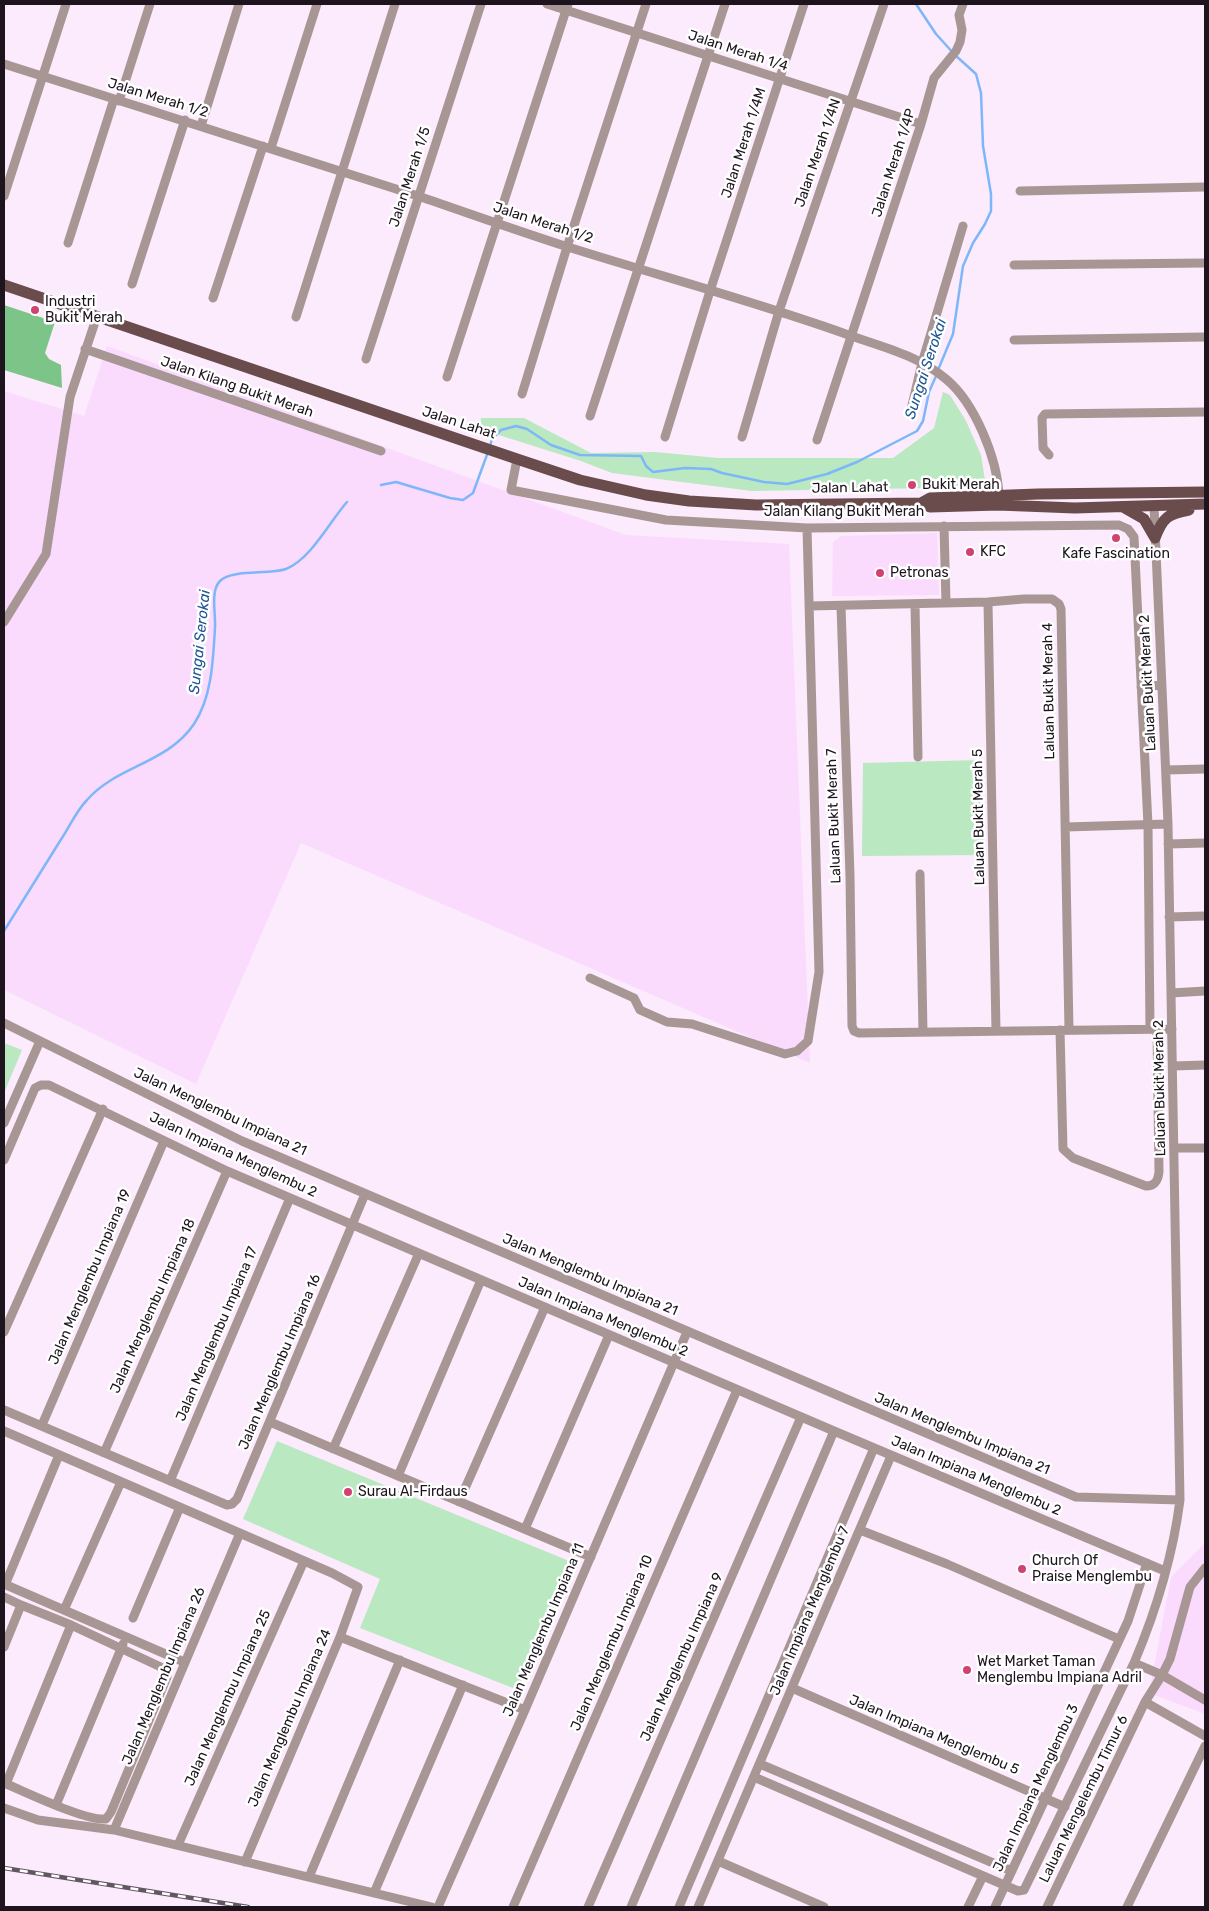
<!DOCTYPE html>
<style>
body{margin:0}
#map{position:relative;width:1209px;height:1911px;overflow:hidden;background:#fbebfc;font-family:Rubik,sans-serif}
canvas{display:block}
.frame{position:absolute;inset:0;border:5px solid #1d141d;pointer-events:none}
</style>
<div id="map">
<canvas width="1209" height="1911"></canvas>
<div class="frame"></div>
</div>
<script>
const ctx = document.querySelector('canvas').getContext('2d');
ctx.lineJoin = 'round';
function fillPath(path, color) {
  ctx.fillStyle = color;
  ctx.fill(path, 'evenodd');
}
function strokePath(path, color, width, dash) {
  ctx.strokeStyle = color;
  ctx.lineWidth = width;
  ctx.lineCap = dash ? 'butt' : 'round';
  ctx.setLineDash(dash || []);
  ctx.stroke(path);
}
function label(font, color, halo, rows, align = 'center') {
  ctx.font = font + ' Rubik,sans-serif';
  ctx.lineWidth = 5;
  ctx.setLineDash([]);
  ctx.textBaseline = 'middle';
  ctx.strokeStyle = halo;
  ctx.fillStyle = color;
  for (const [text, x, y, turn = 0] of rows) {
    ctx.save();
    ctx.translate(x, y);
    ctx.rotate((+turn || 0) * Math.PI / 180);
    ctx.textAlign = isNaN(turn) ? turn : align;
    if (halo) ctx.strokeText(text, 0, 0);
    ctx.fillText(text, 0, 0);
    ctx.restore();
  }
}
const built = new Path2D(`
 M 107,346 L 626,535 L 789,544 L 810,1063 L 301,843 L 196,1084 L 4,990 L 4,391 L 84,416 Z
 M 937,533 L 939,595 L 832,596 L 833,542 L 841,536 Z
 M 1205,1543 L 1205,1714 L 1149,1693 L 1171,1577 Z`);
const green = new Path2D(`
 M 943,392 L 950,395 L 966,421 L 981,455 L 986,487 L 752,491 L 612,473 L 581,461 L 480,429 L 481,418 L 524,418 L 591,453 L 655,452 L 718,458 L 893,458 L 934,428 Z
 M 981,760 L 984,855 L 862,856 L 863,763 Z
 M 4,1043 L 22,1050 L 4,1093 Z
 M 277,1441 L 574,1563 L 518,1690 L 360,1628 L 380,1579 L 243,1519 Z`);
const forest = new Path2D(`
 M 4,305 L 55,322 L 45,353 L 49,359 L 61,365 L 62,388 L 4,370 Z`);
const stream = new Path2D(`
 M 916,4 L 936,34 L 955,55 L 976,74 L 981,93 L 983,146 L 991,194 L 991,211 L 985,224 L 973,243 L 963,266 L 953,334 L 938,370
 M 490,446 L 492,439 L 501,430 L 516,426 L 527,429 L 551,445 L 580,455 L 641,456 L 646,466 L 653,472 L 685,468 L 711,469 L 722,473 L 764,482 L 787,484 L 827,474 L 857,462 L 917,431 L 923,421 L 929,392 L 936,376
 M 381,485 L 396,482 L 450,498 L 463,500 L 473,493 L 488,452
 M 4,931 C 23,901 41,871 60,841 C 69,828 76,811 87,800 C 116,766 167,764 194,724 C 212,697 213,660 215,628 C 216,614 210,591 220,581 C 232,569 269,575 286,569 C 311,559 330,521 347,502`);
const minor = new Path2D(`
 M 547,4 L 921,124
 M 4,64 C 142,108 280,151 418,196 C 468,213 518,231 568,247 C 660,276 753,301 843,333 C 878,346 917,354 946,379 C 975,403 997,458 999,495
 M 119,101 L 150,4
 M 201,126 L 239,4
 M 271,148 L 317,4
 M 1020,191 L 1205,187
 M 4,196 L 66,4
 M 68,243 L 114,99
 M 1014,265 L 1205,263
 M 132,284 L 185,120
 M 213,298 L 263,146
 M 296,317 L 395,4
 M 1014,340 L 1205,337
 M 85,349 L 381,451
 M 366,359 L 481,4
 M 447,377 L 568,4
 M 522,394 L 567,247 L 646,4
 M 910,414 L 922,363 L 963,226
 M 590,416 L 725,4
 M 665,437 L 710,291 L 804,4
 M 742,437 L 779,311 L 884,4
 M 817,440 L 921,124 L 934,78 L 956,51 L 960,42 L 962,30 L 959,15 L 963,4
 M 1049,455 L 1043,448 L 1042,418 L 1045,414 L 1205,412
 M 517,459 L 511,490 L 666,520 L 807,528 L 1119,525 L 1128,529 L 1134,537 L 1148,825 L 1150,1029
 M 944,526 L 946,603
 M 988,602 L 996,1031
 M 915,604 L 918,757
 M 809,606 L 988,602 L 1024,599 L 1052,599 L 1059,604 L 1061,609 L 1069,1030
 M 841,606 L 850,876 L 852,1026 L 854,1031 L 859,1033 L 1172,1029
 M 4,622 L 46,554 L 70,397 L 97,316
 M 1141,687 L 1161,685
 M 1166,770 L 1205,769
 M 1065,827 L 1168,824
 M 1168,844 L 1205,843
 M 920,874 L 923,1032
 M 1169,917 L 1205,916
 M 590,978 L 634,998 L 640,1010 L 667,1022 L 692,1024 L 785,1054 L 797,1051 L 808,1041 L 819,972 L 807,528
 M 1171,993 L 1205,991
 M 4,1023 L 242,1141 L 1076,1497 L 1180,1500
 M 1060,1030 L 1063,1149 L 1073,1158 L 1146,1186 C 1155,1186 1158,1181 1159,1172 L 1157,1029
 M 1173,1066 L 1205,1065
 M 4,1123 L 40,1041
 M 1175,1148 L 1205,1148
 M 4,1160 L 35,1088 L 41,1085 L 49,1085 L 227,1171 L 834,1431 L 1165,1571
 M 4,1332 L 103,1109
 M 4,1410 L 227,1505 L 232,1504 L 237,1499 L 365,1194
 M 270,1422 L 591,1557
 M 42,1425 L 164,1141
 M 4,1431 L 332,1573 L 358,1587 L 340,1637 L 245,1862
 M 333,1449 L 419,1253
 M 104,1453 L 227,1171
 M 398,1476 L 481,1280
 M 170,1481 L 290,1198
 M 459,1502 L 545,1307
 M 525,1529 L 609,1335
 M 860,1530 L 947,1564 L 1119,1639
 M 4,1584 L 184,1662
 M 5,1585 L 59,1455
 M 4,1597 L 21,1605
 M 64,1610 L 121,1482
 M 133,1618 L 180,1507
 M 340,1637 L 525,1710
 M 4,1647 L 21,1605 L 71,1625 L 165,1669 L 167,1677 L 111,1812 L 106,1819 C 85,1821 26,1792 4,1783
 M 1134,1663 L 1162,1675 L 1205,1700
 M 792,1688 L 1065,1807
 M 1145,1702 L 1205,1736
 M 760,1764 L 1012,1871
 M 754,1777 L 1018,1891 L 1024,1890 L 1134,1663 C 1156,1611 1173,1555 1180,1500 L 1168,824 L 1154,506
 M 6,1784 L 71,1625
 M 56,1805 L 123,1644
 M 4,1808 L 38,1820 L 114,1830 L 432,1907
 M 114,1830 L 240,1533
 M 178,1845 L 304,1561
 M 718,1861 L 824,1907
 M 309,1877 L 400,1660
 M 374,1893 L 463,1685
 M 438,1907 L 525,1710 L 687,1332
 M 513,1907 L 737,1390
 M 588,1907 L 801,1417
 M 631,1907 L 834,1431
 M 679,1907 L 874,1448
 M 698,1907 L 891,1456
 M 968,1907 L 983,1876
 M 995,1907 L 1128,1621 L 1147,1563
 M 1047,1907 L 1145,1702 L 1162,1675 L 1170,1659 L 1190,1587 L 1205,1568
 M 1127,1907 L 1205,1746`);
const major = new Path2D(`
 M 4,285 L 517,459 L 580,480 L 646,495 L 689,501 L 756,505 L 921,503 L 930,507 L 998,505 L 1075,508 L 1205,504
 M 921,503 L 930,498 L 1038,494 L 1205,492
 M 1123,507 L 1144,519 L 1155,538
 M 1155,538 C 1163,517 1168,514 1189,510`);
const rail = new Path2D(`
 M 4,1868 L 248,1907`);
const markers = [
 [35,310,5,"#d0426f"],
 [912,485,5,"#d0426f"],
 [1116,538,5,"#d0426f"],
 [970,552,5,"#d0426f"],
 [880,573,5,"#d0426f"],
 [348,1492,5,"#d0426f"],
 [1022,1569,5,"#d0426f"],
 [967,1670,5,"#d0426f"]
];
const streetNames = [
 ["Jalan Merah 1/4",738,51,18],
 ["Jalan Merah 1/2",158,98,17],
 ["Jalan Merah 1/4M",744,143,-72],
 ["Jalan Merah 1/4N",818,153,-71],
 ["Jalan Merah 1/4P",894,163,-72],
 ["Jalan Merah 1/5",410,177,-72],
 ["Jalan Merah 1/2",543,223,18],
 ["Jalan Kilang Bukit Merah",237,387,19],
 ["Jalan Lahat",459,423,18],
 ["Jalan Lahat",850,488,-1],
 ["Jalan Kilang Bukit Merah",844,512],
 ["Laluan Bukit Merah 2",1148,683,-93],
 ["Laluan Bukit Merah 4",1049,691,-91],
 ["Laluan Bukit Merah 7",834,816,-92],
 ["Laluan Bukit Merah 5",979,817,-91],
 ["Laluan Bukit Merah 2",1160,1088,-91],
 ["Jalan Menglembu Impiana 21",220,1112,25],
 ["Jalan Impiana Menglembu 2",233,1155,25],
 ["Jalan Menglembu Impiana 21",590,1275,23],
 ["Jalan Menglembu Impiana 19",90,1277,-67],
 ["Jalan Menglembu Impiana 18",153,1306,-66],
 ["Jalan Impiana Menglembu 2",603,1317,23],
 ["Jalan Menglembu Impiana 17",217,1334,-67],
 ["Jalan Menglembu Impiana 16",280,1362,-67],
 ["Jalan Menglembu Impiana 21",962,1434,23],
 ["Jalan Impiana Menglembu 2",976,1476,23],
 ["Jalan Impiana Menglembu 7",810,1611,-67],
 ["Jalan Menglembu Impiana 11",544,1630,-67],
 ["Jalan Menglembu Impiana 10",612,1643,-67],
 ["Jalan Menglembu Impiana 9",682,1657,-66],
 ["Jalan Menglembu Impiana 26",164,1676,-67],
 ["Jalan Menglembu Impiana 25",228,1698,-66],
 ["Jalan Menglembu Impiana 24",290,1718,-67],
 ["Jalan Impiana Menglembu 5",934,1735,23],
 ["Jalan Impiana Menglembu 3",1036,1788,-65],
 ["Laluan Mengelembu Timur 6",1084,1799,-64]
];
const poiNames = [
 ["Industri",45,302],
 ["Bukit Merah",45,318],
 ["Bukit Merah",922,485],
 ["KFC",980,552],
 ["Kafe Fascination",1116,554,"center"],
 ["Petronas",890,573],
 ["Surau Al-Firdaus",358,1492],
 ["Church Of",1032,1561],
 ["Praise Menglembu",1032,1577],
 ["Wet Market Taman",977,1662],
 ["Menglembu Impiana Adril",977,1678]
];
const waterNames = [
 ["Sungai Serokai",926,369,-72],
 ["Sungai Serokai",200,642,-84]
];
fillPath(built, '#fbdbfd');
fillPath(green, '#bae8c0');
fillPath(forest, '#7cc487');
strokePath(stream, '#7eb7f9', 2.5);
strokePath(minor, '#a89695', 9);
strokePath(major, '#694c4b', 11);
strokePath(rail, '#615662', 4.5);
strokePath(rail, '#fff', 2.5, [8]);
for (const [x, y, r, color] of markers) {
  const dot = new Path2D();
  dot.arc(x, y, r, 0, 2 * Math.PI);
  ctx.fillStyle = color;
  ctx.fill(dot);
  strokePath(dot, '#fff', 2);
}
label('14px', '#1d141d', '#fff', streetNames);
label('14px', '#1d141d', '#fff', poiNames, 'left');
label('italic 15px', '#1e5793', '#fff', waterNames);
</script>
